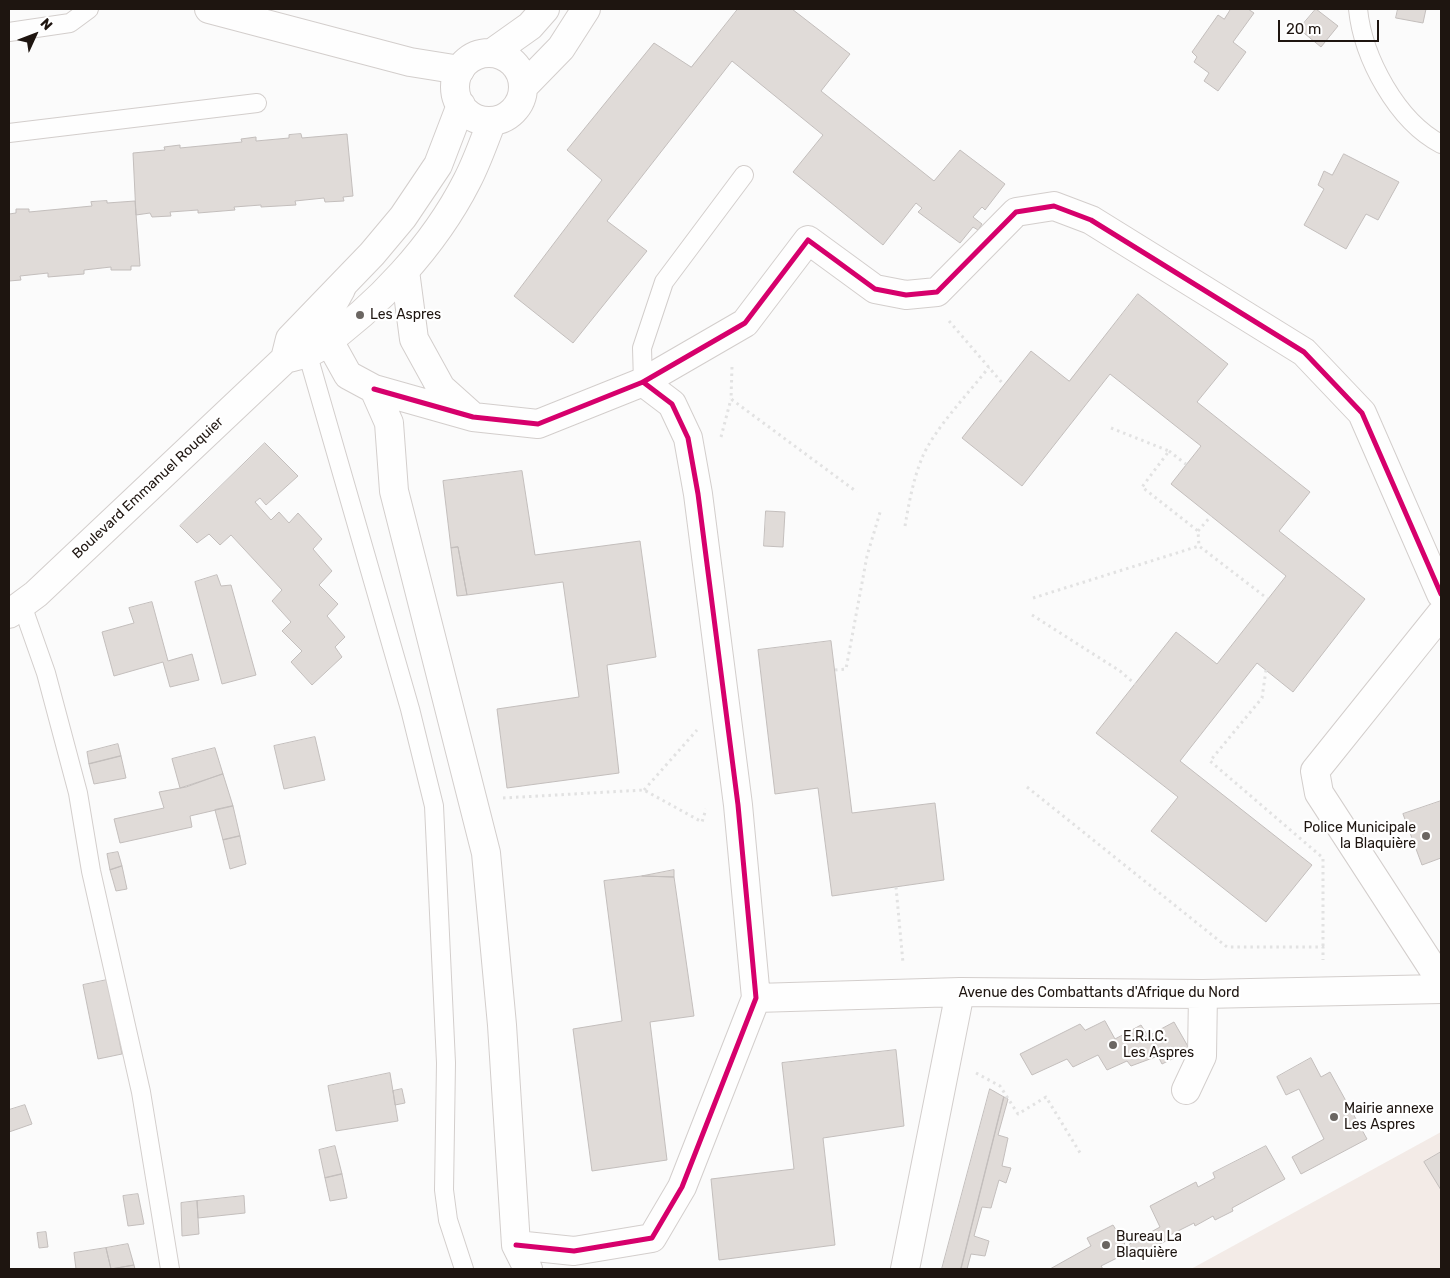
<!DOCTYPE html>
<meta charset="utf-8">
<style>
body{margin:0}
#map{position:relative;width:1450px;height:1278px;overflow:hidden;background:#fbfbfb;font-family:Rubik,sans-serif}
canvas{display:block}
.frame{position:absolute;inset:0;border:10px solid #1e1510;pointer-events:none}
.north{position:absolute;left:10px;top:10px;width:50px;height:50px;-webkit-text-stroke:4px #fff;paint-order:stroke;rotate:47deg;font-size:14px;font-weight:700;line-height:20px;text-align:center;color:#1e1510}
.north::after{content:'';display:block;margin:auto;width:18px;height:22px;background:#1e1510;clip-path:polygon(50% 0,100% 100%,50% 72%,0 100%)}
.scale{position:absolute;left:1278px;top:20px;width:101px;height:22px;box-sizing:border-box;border:2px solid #1e1510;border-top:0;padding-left:6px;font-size:15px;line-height:18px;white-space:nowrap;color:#1e1510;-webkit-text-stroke:4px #fff;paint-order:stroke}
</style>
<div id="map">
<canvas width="1450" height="1278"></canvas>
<div class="frame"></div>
<div class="north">N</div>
<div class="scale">20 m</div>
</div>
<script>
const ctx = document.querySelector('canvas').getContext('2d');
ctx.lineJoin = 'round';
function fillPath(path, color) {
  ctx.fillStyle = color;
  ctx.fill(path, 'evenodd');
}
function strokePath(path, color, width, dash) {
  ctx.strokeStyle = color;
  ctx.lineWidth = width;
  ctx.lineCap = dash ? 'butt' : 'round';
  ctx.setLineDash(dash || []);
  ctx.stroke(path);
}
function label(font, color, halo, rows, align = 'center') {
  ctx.font = font + ' Rubik,sans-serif';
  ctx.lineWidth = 4.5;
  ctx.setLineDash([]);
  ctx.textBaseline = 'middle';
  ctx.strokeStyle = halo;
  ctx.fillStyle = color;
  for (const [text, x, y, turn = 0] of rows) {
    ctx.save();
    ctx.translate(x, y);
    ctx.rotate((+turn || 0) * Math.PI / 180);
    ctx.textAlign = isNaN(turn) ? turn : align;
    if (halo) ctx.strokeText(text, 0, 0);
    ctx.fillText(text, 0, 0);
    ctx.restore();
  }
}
const education = new Path2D(`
 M 1441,1132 L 1441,1269 L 1191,1269 Z`);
const building = new Path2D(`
 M 738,9 L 792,9 L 850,54 L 821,91 L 934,181 L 960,150 L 1005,184 L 985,210 L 982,207 L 973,217 L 982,224 L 978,230 L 973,227 L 960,243 L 918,212 L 922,208 L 916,203 L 883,245 L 793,172 L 823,135 L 732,61 L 607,221 L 647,251 L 573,343 L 514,296 L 602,180 L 567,150 L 654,43 L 691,67 Z
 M 1231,9 L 1248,9 L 1254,13 L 1233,42 L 1246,52 L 1218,91 L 1204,81 L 1209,73 L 1194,62 L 1197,57 L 1192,52 L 1218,15 L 1224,19 Z
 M 1316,9 L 1338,26 L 1321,47 L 1299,29 Z
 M 1398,9 L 1426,9 L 1423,23 L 1396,18 Z
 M 301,134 L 302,138 L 347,134 L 353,196 L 343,197 L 344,201 L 325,202 L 324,198 L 295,201 L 296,205 L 261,207 L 261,205 L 234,207 L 235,210 L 198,213 L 198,210 L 170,212 L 171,216 L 152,217 L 150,213 L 136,215 L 133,153 L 165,150 L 164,147 L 180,145 L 180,148 L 242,142 L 241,139 L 256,137 L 256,141 L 289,138 L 289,135 Z
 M 1344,154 L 1399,182 L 1378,220 L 1366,214 L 1346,249 L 1304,225 L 1324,189 L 1318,185 L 1324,171 L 1332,175 Z
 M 107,201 L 107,203 L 135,201 L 140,266 L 131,266 L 131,270 L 111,270 L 111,267 L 84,270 L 84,274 L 48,277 L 48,273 L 20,276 L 21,280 L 9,281 L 9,214 L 16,213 L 16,209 L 29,209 L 29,212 L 92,206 L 91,202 Z
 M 1138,294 L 1228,364 L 1197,402 L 1310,492 L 1279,531 L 1365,599 L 1293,692 L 1257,663 L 1180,761 L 1312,865 L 1266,922 L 1151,831 L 1178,797 L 1096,733 L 1176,632 L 1217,664 L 1286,576 L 1171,484 L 1201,446 L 1110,374 L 1022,486 L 962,438 L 1031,351 L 1069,381 Z
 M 265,443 L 298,476 L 266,505 L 260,498 L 255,502 L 271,520 L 279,512 L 289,523 L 298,513 L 322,539 L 313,549 L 332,571 L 319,585 L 338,604 L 327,616 L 345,637 L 335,647 L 342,657 L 312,685 L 291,662 L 302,651 L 282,631 L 291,622 L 272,601 L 282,590 L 231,535 L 220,545 L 209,534 L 197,543 L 180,526 Z
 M 522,471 L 535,555 L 640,541 L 656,657 L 607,665 L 619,773 L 507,788 L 497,709 L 579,697 L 563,582 L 467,595 L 458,547 L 451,548 L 443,481 Z
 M 766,511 L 785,512 L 783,547 L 764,546 Z
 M 458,547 L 467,595 L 457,596 L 451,548 Z
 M 217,575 L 221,586 L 231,585 L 256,675 L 222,684 L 195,582 Z
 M 152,602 L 168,661 L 192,654 L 199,680 L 170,687 L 163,662 L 114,676 L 102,632 L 134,623 L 129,608 Z
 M 831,641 L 852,813 L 935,803 L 944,880 L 832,896 L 818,788 L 775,794 L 758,650 Z
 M 315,737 L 325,780 L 284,789 L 274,746 Z
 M 118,744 L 121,756 L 89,764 L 87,752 Z
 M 215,748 L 223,774 L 180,788 L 172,759 Z
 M 121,756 L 126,778 L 94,784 L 89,764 Z
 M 223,774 L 233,806 L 190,816 L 192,827 L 120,843 L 114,819 L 164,808 L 159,792 L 186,787 Z
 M 1441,801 L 1441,858 L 1422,865 L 1403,814 Z
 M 233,806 L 240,836 L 223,840 L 215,810 Z
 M 240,836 L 246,864 L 230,869 L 223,840 Z
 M 118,852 L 122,866 L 110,870 L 107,854 Z
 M 122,866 L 127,889 L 116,891 L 110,870 Z
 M 674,870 L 674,877 L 642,876 Z
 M 642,876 L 674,877 L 694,1016 L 650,1022 L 667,1160 L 592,1171 L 573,1029 L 622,1021 L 604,881 Z
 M 107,980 L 122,1054 L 98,1059 L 83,985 Z
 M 1105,1021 L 1115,1039 L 1141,1025 L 1148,1036 L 1174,1022 L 1190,1050 L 1162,1064 L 1158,1056 L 1131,1066 L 1127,1061 L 1107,1070 L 1098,1055 L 1073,1067 L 1067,1059 L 1032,1075 L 1020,1054 L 1080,1024 L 1085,1030 Z
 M 896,1050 L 904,1126 L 823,1138 L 835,1245 L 719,1260 L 711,1179 L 794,1169 L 782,1063 Z
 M 1311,1058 L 1321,1077 L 1330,1072 L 1367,1139 L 1301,1174 L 1292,1157 L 1324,1139 L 1299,1089 L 1286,1095 L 1277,1077 Z
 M 390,1073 L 398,1121 L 336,1131 L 328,1086 Z
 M 402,1089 L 405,1103 L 395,1105 L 393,1091 Z
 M 990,1089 L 1004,1097 L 961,1269 L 942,1269 Z
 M 1004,1097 L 1008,1099 L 998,1135 L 1008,1138 L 1002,1166 L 1011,1168 L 1006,1183 L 999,1180 L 991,1208 L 982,1207 L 974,1236 L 989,1241 L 985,1256 L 971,1254 L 967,1269 L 961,1269 Z
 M 25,1105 L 32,1124 L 9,1132 L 9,1110 Z
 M 335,1146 L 342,1174 L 325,1178 L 319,1150 Z
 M 1266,1146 L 1285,1179 L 1232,1208 L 1233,1211 L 1215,1220 L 1213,1216 L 1195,1226 L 1194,1223 L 1166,1237 L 1168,1240 L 1131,1258 L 1129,1252 L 1101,1266 L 1103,1269 L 1050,1269 L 1091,1246 L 1087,1238 L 1113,1225 L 1126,1246 L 1160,1227 L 1150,1206 L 1196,1182 L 1198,1187 L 1215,1178 L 1213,1173 Z
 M 1441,1152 L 1441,1190 L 1424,1162 Z
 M 342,1174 L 347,1198 L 330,1201 L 325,1178 Z
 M 138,1194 L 144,1224 L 128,1226 L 123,1196 Z
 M 244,1196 L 245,1213 L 198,1218 L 197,1201 Z
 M 197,1201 L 199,1234 L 182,1236 L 181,1203 Z
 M 46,1232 L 48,1247 L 39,1248 L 37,1233 Z
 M 128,1244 L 134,1265 L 111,1269 L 106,1248 Z
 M 106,1248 L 111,1269 L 134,1265 L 135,1269 L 76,1269 L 74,1253 Z`);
const path = new Path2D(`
 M 949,321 L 1004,385
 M 732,367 L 731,399 L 857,492
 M 1111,428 L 1169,451 L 1142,487 L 1198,531 L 1199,546 L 1268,599
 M 721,437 L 731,399
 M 1169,451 L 1187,465
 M 905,526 C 909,503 913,480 922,458 C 934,429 969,393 989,367
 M 1198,531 L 1211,516
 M 1033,598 L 1199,546
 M 1032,615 L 1120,671 L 1135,684
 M 835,670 L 846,669 L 867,556 L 881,509
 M 1266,670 L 1262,698 L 1210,761 L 1323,858 L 1323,947
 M 1027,787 L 1227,947 L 1323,947 L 1323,960
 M 644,790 L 697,730
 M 503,798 L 644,790 L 702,822 L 706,809
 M 896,887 L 903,963
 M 976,1073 L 1000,1086 L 1018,1114 L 1046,1097 L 1082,1156`);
const lane = new Path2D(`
 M 1358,9 C 1363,58 1397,121 1441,144
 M 9,32 L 70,23 L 89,9
 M 9,133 L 257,103
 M 307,352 L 410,709 L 434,806 L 446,1063 L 444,1190 L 448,1220 L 464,1269
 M 643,382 L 642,348 L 664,282 L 744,175
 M 22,605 L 46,673 L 78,793 L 91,871 L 141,1092 L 170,1269`);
const street = new Path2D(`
 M 209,9 L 410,62 L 460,70
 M 405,271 L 414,339 L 441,388 L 470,414
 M 341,289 L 324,320 L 328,339 L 348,375 L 374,389 L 389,423 L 394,491 L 486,853 L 502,1025 L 516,1245 L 528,1269
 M 374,389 L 473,417 L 538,424 L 643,382 L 745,323 L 808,240 L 875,289 L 906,295 L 937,292 L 1016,212 L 1054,206 L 1091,220 L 1304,352 L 1362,413 L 1441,594
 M 1441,614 L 1315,771 L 1319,793 L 1441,981
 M 756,998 L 960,992 L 1203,994 L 1441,989
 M 1186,1090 L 1202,1056 L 1203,994
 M 516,1245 L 574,1251 L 652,1238 L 682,1187 L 756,998 L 738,805 L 698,494 L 688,438 L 672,404 L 643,382
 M 905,1269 L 960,992`);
const secondary = new Path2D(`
 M 492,53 L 530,26 L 545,9
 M455 87a34 34 0 1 1 68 0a34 34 0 1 1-68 0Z
 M 523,87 L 561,48 L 586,9
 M 285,359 L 290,339 L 372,254 L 403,217 L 438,165 L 461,105
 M 9,614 L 36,594 L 285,359 C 295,356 309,354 318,348 C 377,307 434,246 467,181 C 477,162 484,141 492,121`);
const cycleway = new Path2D(`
 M 374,389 L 473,417 L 538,424 L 643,382 L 745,323 L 808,240 L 875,289 L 906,295 L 937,292 L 1016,212 L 1054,206 L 1091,220 L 1304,352 L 1362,413 L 1441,594
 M 516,1245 L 574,1251 L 652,1238 L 682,1187 L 756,998 L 738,805 L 698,494 L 688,438 L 672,404 L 643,382`);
const markers = [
 [360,315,5,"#6b6662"],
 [1426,836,5,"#6b6662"],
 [1113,1045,5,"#6b6662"],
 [1334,1117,5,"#6b6662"],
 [1106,1245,5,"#6b6662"]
];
const poiNames = [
 ["Les Aspres",370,315],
 ["Police Municipale",1416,828,"right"],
 ["la Blaquière",1416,844,"right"],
 ["E.R.I.C.",1123,1037],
 ["Les Aspres",1123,1053],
 ["Mairie annexe",1344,1109],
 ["Les Aspres",1344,1125],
 ["Bureau La",1116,1237],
 ["Blaquière",1116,1253]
];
const streetNames = [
 ["Boulevard Emmanuel Rouquier",148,488,-43],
 ["Avenue des Combattants d'Afrique du Nord",1099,993]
];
fillPath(education, '#f3ebe7');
fillPath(building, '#e0dbd8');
strokePath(building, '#c3bebc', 1);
strokePath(lane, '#d3cecc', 20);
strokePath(street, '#d3cecc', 30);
strokePath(secondary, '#d3cecc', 30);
strokePath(path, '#e2e2e2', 3, [2.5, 4]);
strokePath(lane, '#fefefe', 18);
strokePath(street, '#fefefe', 28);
strokePath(secondary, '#fefefe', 28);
strokePath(cycleway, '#d6006c', 5);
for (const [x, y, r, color] of markers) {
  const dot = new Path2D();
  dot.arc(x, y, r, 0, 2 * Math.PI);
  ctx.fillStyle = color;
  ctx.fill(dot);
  strokePath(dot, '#fff', 2);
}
label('14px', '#1e1510', '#fff', poiNames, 'left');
label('14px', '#1e1510', '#fff', streetNames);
</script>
